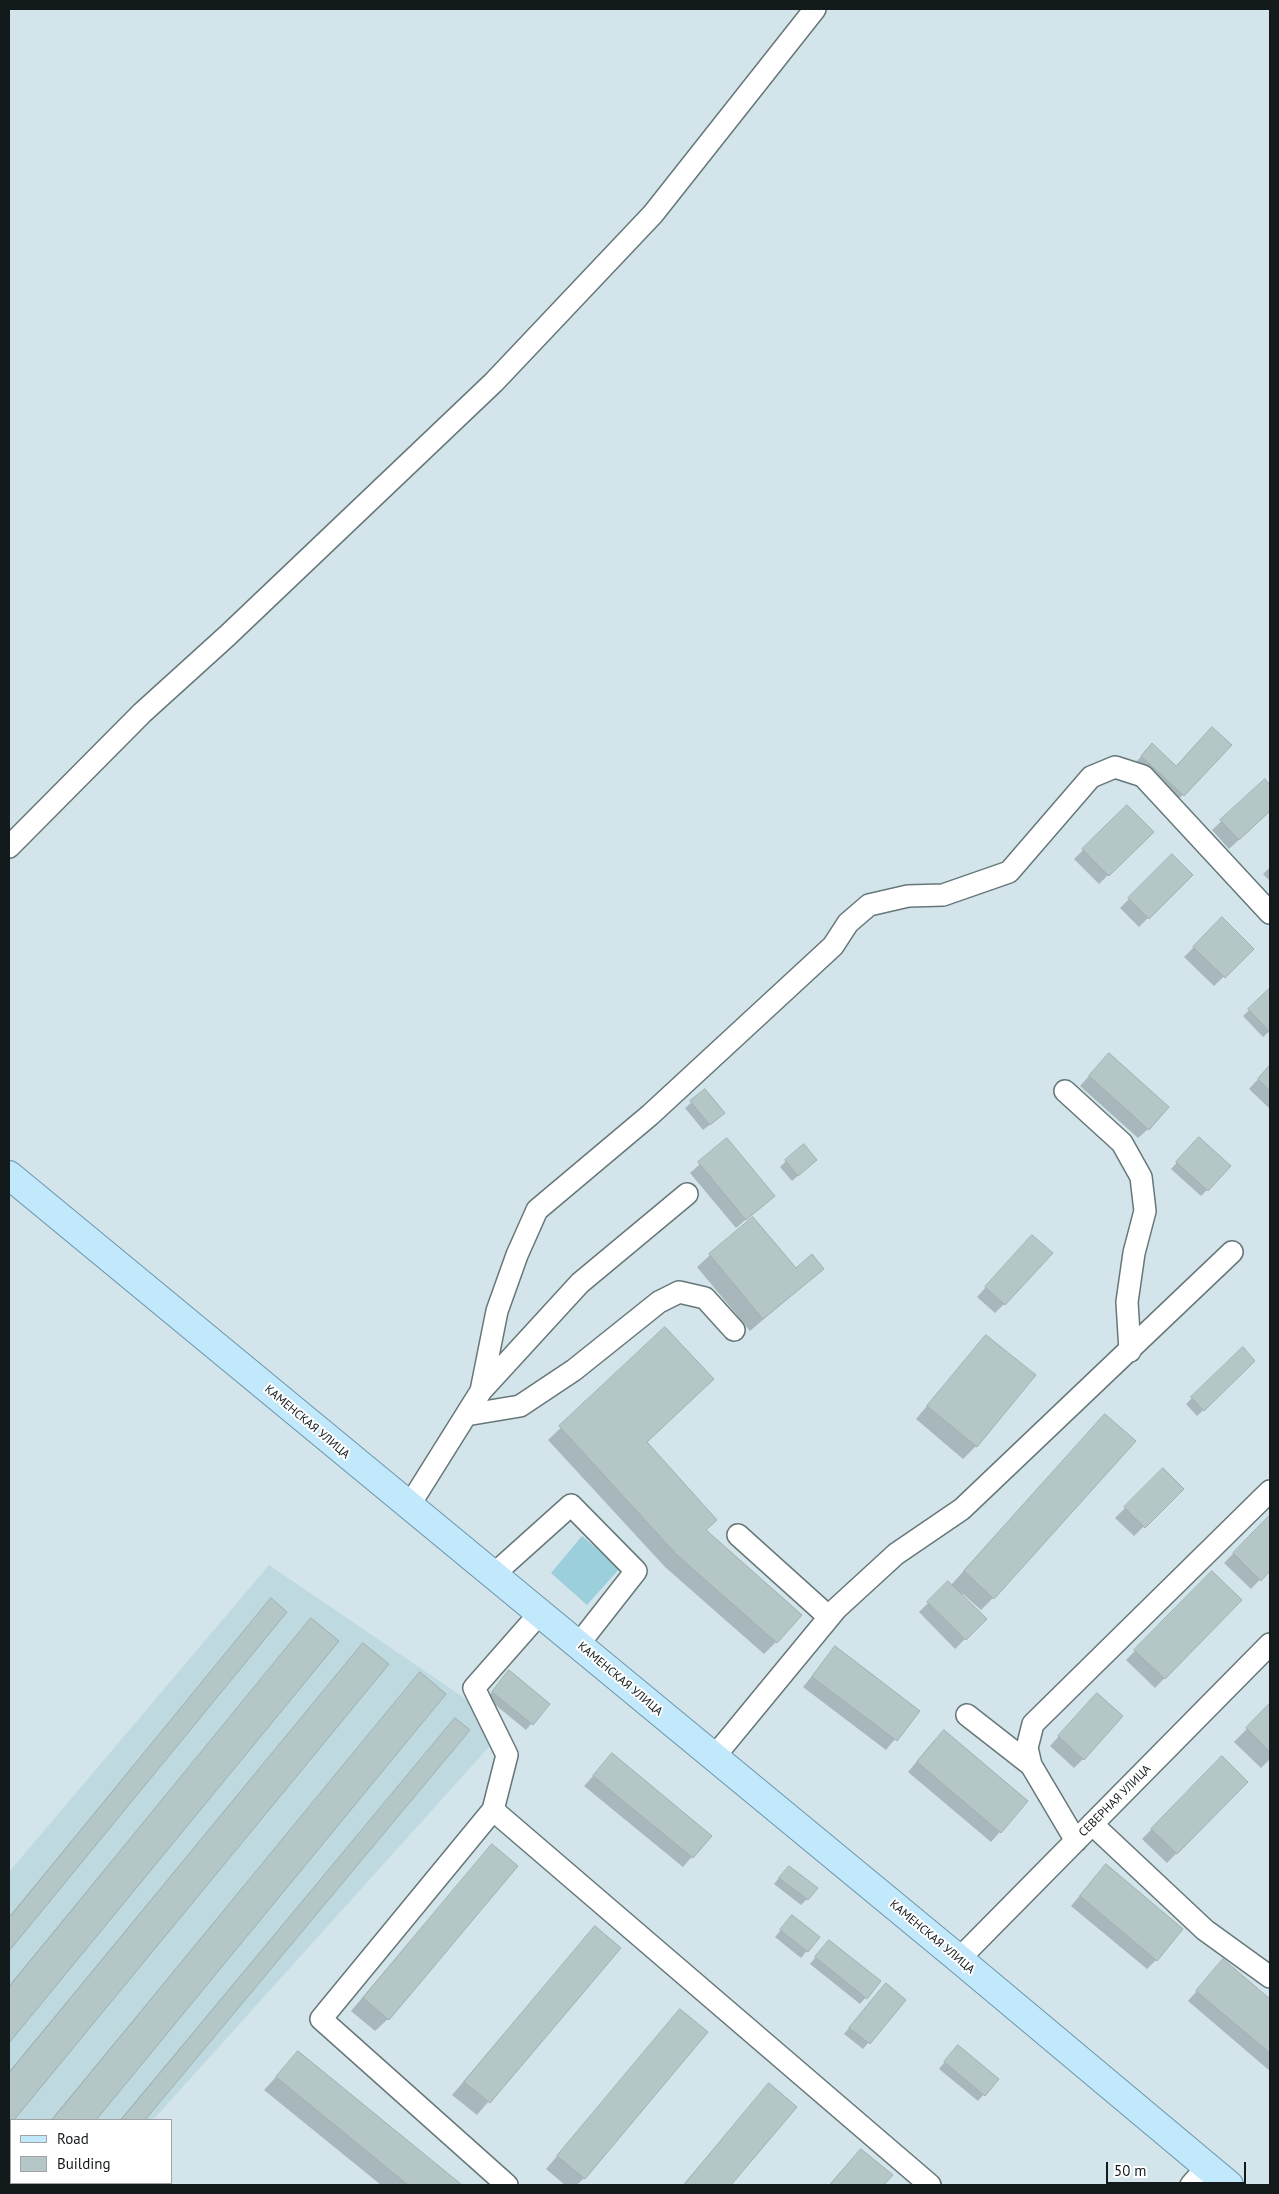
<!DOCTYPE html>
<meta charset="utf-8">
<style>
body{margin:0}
#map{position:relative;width:1279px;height:2194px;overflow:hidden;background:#d3e5ea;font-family:"PT Sans",sans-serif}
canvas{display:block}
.frame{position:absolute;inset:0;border:10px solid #131a1c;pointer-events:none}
.legend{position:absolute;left:10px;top:2119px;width:162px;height:65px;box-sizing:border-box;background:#fff;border:1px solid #a1a3a4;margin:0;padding:6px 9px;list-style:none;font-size:15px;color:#131a1c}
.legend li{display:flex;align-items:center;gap:10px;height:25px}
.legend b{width:25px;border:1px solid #a1a3a4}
.scale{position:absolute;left:1106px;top:2162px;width:140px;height:22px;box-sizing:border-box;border:2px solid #131a1c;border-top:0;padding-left:6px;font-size:15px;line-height:18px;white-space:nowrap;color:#131a1c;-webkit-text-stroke:4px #fff;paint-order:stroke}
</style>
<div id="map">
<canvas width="1279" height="2194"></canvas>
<div class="frame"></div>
<ul class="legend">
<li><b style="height:6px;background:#c2e8fc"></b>Road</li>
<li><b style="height:14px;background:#b4c7c6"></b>Building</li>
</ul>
<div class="scale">50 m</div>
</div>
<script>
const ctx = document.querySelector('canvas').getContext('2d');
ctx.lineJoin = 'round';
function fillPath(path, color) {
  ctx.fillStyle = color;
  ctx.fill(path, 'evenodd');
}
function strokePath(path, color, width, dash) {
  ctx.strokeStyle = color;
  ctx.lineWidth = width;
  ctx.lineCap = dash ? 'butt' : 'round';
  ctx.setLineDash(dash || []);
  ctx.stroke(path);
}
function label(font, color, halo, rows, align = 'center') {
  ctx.font = font + ' "PT Sans",sans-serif';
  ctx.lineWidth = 4;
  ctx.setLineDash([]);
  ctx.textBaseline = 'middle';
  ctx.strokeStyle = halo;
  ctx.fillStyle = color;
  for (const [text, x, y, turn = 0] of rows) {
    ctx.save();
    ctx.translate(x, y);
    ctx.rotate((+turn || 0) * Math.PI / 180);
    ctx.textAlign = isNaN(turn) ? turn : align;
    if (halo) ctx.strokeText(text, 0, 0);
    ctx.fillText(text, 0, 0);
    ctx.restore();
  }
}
const built = new Path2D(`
 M 269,1565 L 507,1727 L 153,2120 L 11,2120 L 11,2183 L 161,2183 L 159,2185 L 9,2185 L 9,1872 Z`);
const green = new Path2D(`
 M 582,1536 L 620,1568 L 587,1605 L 551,1573 Z`);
const shadow = new Path2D(`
 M 1152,745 L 1176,767 L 1230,745 L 1174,804 L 1132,766 Z
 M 1265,781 L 1270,787 L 1270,811 L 1229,849 L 1212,830 Z
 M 1127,807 L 1152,832 L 1099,884 L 1074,859 Z
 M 1172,856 L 1191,875 L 1139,927 L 1120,908 Z
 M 1270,867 L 1270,881 L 1263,874 Z
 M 1222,919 L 1252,949 L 1214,986 L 1184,957 Z
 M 1270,990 L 1270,1031 L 1263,1037 L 1243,1016 Z
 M 1100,1064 L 1148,1129 L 1138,1138 L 1080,1086 Z
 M 1270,1066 L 1270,1109 L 1249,1089 Z
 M 705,1091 L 717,1119 L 703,1130 L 685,1108 Z
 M 727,1140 L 773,1196 L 736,1228 L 690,1173 Z
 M 1193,1145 L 1207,1190 L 1201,1196 L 1171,1169 Z
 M 786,1161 L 809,1166 L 792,1181 L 780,1167 Z
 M 1023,1246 L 1004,1304 L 995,1313 L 977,1297 Z
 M 710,1255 L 795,1269 L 822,1269 L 750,1331 L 697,1267 Z
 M 665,1329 L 646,1442 L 776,1642 L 764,1654 L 665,1567 L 548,1440 Z
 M 986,1336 L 976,1446 L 963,1459 L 916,1419 Z
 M 1242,1349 L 1254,1361 L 1197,1416 L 1186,1404 Z
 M 1093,1428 L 993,1598 L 981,1610 L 963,1594 L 961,1596 L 985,1619 L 955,1649 L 919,1612 L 948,1583 L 951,1585 Z
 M 1163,1470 L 1182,1489 L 1134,1536 L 1115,1518 Z
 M 1270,1516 L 1270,1569 L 1251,1589 L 1224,1563 Z
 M 1212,1573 L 1240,1600 L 1155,1688 L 1126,1660 Z
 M 271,1600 L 285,1612 L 9,1949 L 9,1917 Z
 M 311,1620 L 337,1641 L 9,2041 L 9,1986 Z
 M 363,1644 L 11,2121 L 9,2124 L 9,2072 Z
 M 835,1648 L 918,1711 L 886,1750 L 803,1687 Z
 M 420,1674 L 444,1694 L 94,2120 L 51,2120 Z
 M 504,1678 L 548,1704 L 526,1730 L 487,1698 Z
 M 1088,1704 L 1083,1759 L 1074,1768 L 1050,1746 Z
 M 1270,1705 L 1270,1759 L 1261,1768 L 1234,1742 Z
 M 455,1720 L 468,1730 L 144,2120 L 120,2120 Z
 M 934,1741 L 1026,1802 L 991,1842 L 908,1772 Z
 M 612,1755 L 710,1836 L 683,1867 L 584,1786 Z
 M 1222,1758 L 1246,1782 L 1167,1863 L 1142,1839 Z
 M 492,1846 L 388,2019 L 375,2031 L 351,2011 Z
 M 783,1873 L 807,1899 L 801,1905 L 774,1884 Z
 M 1097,1875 L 1156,1960 L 1147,1969 L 1071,1906 Z
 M 792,1917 L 818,1937 L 801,1958 L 775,1937 Z
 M 595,1928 L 619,1948 L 477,2115 L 452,2095 Z
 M 824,1947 L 879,1982 L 860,2004 L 810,1964 Z
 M 1223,1961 L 1270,2001 L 1270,2071 L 1188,2001 Z
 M 880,1991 L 904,2000 L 863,2049 L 844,2034 Z
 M 680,2011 L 584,2178 L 577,2185 L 565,2185 L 546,2169 Z
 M 298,2053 L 460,2185 L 381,2185 L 264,2090 Z
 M 952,2053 L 997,2079 L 978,2101 L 939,2069 Z
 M 769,2085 L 795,2107 L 730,2185 L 683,2185 Z
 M 861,2150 L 891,2176 L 883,2185 L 829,2185 Z
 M 11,2169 L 11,2183 L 43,2183 L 41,2185 L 9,2185 L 9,2172 Z
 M 68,2183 L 92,2183 L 90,2185 L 66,2185 Z`);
const building = new Path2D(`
 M 1212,727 L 1232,745 L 1184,796 L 1141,756 L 1152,743 L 1176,766 Z
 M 1265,779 L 1270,785 L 1270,811 L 1239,840 L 1220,820 Z
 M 1127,805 L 1154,832 L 1109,876 L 1082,849 Z
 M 1172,854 L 1193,875 L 1149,919 L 1128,898 Z
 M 1222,917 L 1254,949 L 1225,978 L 1193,947 Z
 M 1270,988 L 1270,1032 L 1248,1009 Z
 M 1109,1053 L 1169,1107 L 1149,1130 L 1089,1076 Z
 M 1270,1065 L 1270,1091 L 1258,1079 Z
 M 705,1089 L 725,1113 L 710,1125 L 690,1101 Z
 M 1199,1137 L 1231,1166 L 1208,1191 L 1176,1162 Z
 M 727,1138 L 775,1196 L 746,1220 L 698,1162 Z
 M 804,1144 L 817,1160 L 798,1176 L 785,1160 Z
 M 753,1217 L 796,1268 L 812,1254 L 824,1269 L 763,1319 L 709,1254 Z
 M 1032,1235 L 1053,1253 L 1005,1305 L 985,1287 Z
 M 665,1327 L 714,1379 L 647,1442 L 717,1520 L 706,1530 L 802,1615 L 777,1643 L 677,1555 L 559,1426 Z
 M 986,1335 L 1036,1375 L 977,1447 L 927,1406 Z
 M 1243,1347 L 1255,1361 L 1204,1411 L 1191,1397 Z
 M 1105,1414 L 1136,1441 L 994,1599 L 964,1571 Z
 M 1163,1468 L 1184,1489 L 1145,1528 L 1124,1507 Z
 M 1270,1515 L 1270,1571 L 1261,1581 L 1233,1553 Z
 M 1212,1571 L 1242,1600 L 1165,1679 L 1134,1650 Z
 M 948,1581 L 987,1619 L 966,1640 L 927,1602 Z
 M 271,1598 L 287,1612 L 9,1951 L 9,1918 Z
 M 311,1618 L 339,1641 L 9,2043 L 9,1987 Z
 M 363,1643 L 389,1664 L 9,2126 L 9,2073 Z
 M 835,1646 L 920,1711 L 897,1741 L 812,1677 Z
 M 509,1670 L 550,1704 L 533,1725 L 492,1692 Z
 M 420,1672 L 446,1694 L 96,2120 L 52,2120 Z
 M 1097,1693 L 1123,1716 L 1084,1760 L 1058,1736 Z
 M 1270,1703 L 1270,1752 L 1246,1728 Z
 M 455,1718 L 470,1730 L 145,2120 L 121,2120 Z
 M 944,1730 L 1028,1801 L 1001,1833 L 917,1762 Z
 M 612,1753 L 712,1836 L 693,1858 L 593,1776 Z
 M 1222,1756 L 1248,1782 L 1177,1854 L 1151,1829 Z
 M 492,1844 L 518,1866 L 389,2020 L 363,1998 Z
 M 1106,1864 L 1183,1929 L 1157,1961 L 1080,1896 Z
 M 789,1866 L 818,1888 L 808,1900 L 779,1878 Z
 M 792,1915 L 820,1937 L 808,1952 L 780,1930 Z
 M 595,1926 L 621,1948 L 490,2103 L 464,2082 Z
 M 829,1940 L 881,1981 L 867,1999 L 815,1957 Z
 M 1223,1959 L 1270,1999 L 1270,2053 L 1196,1991 Z
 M 886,1983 L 906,2000 L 870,2044 L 849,2028 Z
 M 680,2009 L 708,2032 L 585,2179 L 557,2156 Z
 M 958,2045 L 999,2079 L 985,2096 L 944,2062 Z
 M 298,2051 L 462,2185 L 408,2185 L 276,2077 Z
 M 769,2083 L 797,2107 L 731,2185 L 684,2185 Z
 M 861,2149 L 893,2175 L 884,2185 L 830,2185 Z
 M 11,2170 L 11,2183 L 44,2183 L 42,2185 L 9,2185 L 9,2173 Z
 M 69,2183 L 93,2183 L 91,2185 L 67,2185 Z`);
const minor = new Path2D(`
 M 9,847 L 142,713 L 227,636 L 494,382 L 653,214 L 815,9
 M 1065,1091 L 1122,1143 L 1141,1177 L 1145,1211 L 1134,1253 L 1127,1302 L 1130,1351
 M 481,1391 L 580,1283 L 687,1194
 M 466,1415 L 520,1406 L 574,1370 L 659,1302 L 679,1292 L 705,1298 L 734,1330
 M 409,1506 L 481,1391 L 497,1311 L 517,1255 L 537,1210 L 650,1115 L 833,946 L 848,923 L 869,905 L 908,896 L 943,895 L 1009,872 L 1091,777 L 1115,767 L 1143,776 L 1270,913
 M 738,1535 L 829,1617
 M 493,1575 L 571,1505 L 636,1571 L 578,1645
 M 540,1613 L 474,1688 L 507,1755 L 493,1810 L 930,2185
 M 967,1715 L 1031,1765
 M 714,1757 L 836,1609 L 896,1554 L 962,1509 L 1232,1252
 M 493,1810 L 321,2019 L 507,2185
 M 1092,1824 L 1205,1930 L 1270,1977
 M 1076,1841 L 1031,1765 L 1027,1748 L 1033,1724 L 1270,1491
 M 959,1959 L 1270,1644
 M 1191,2185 L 1207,2167`);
const major = new Path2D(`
 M 9,1175 L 959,1959 L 1229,2185`);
const streetNames = [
 ["КАМЕНСКАЯ УЛИЦА",307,1422,40],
 ["КАМЕНСКАЯ УЛИЦА",620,1679,40],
 ["СЕВЕРНАЯ УЛИЦА",1115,1801,-45],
 ["КАМЕНСКАЯ УЛИЦА",932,1937,40]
];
fillPath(built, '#bedae0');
fillPath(green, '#9bcfdb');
fillPath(shadow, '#0003');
fillPath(building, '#b4c7c6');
strokePath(building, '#9eb0af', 1);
strokePath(minor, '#66777a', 24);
strokePath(major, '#6b96ac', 30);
strokePath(minor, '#fff', 21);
strokePath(major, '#c2e8fc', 28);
label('12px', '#131a1c', '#fff', streetNames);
</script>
